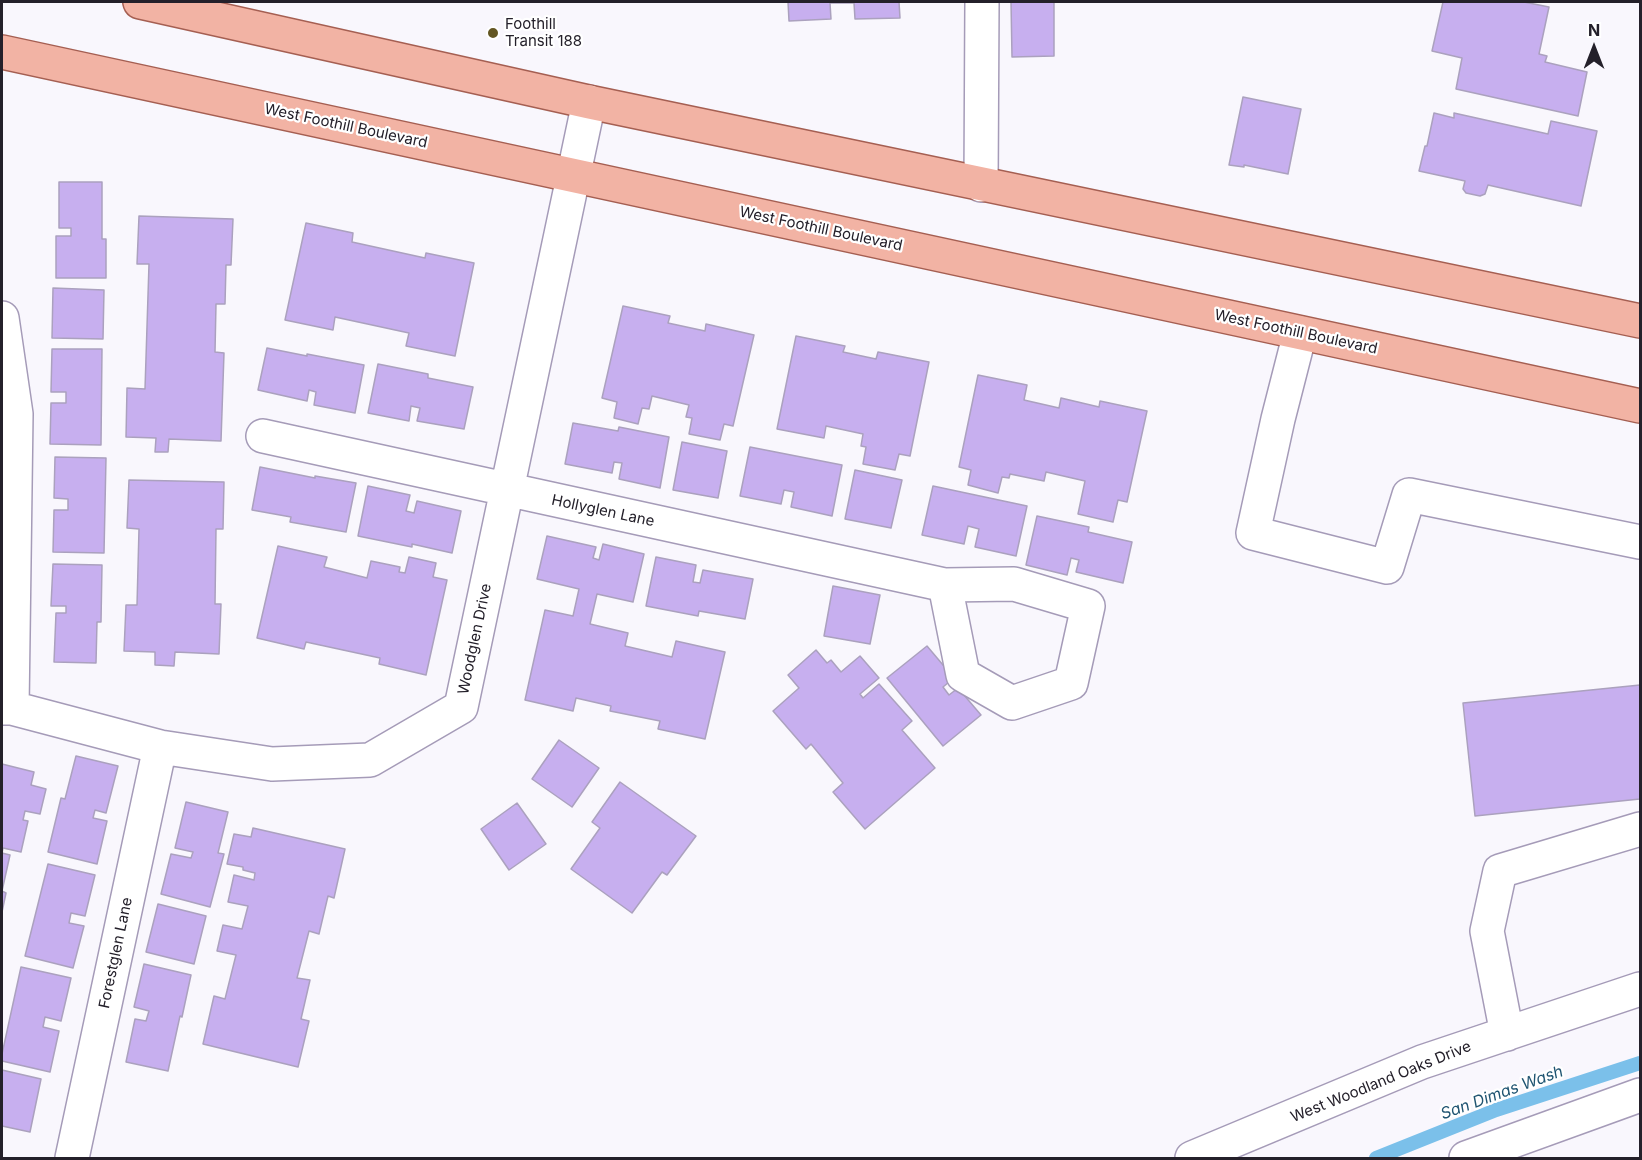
<!DOCTYPE html>
<style>
body{margin:0}
#map{position:relative;width:1642px;height:1160px;overflow:hidden;background:#f9f7fd;font-family:Inter,sans-serif}
canvas{display:block}
.frame{position:absolute;inset:0;border:3px solid #24202a;pointer-events:none}
.north{position:absolute;left:1564px;top:18px;width:60px;height:60px;-webkit-text-stroke:4px #fff;paint-order:stroke;rotate:0deg;font-size:16px;font-weight:700;line-height:24px;text-align:center;color:#24202a}
.north::after{content:'';display:block;margin:auto;width:21px;height:27px;background:#24202a;clip-path:polygon(50% 0,100% 100%,50% 72%,0 100%)}
</style>
<div id="map">
<canvas width="1642" height="1160"></canvas>
<div class="frame"></div>
<div class="north">N</div>
</div>
<script>
const ctx = document.querySelector('canvas').getContext('2d');
ctx.lineJoin = 'round';
function strokePath(path, color, width, dash) {
  ctx.strokeStyle = color;
  ctx.lineWidth = width;
  ctx.lineCap = dash ? 'butt' : 'round';
  ctx.setLineDash(dash || []);
  ctx.stroke(path);
}
function fillPath(path, color) {
  ctx.fillStyle = color;
  ctx.fill(path, 'evenodd');
}
function label(font, color, halo, rows, align = 'center') {
  ctx.font = font + ' Inter,sans-serif';
  ctx.lineWidth = 4.5;
  ctx.setLineDash([]);
  ctx.textBaseline = 'middle';
  ctx.strokeStyle = halo;
  ctx.fillStyle = color;
  for (const [text, x, y, turn = 0] of rows) {
    ctx.save();
    ctx.translate(x, y);
    ctx.rotate((+turn || 0) * Math.PI / 180);
    ctx.textAlign = isNaN(turn) ? turn : align;
    if (halo) ctx.strokeText(text, 0, 0);
    ctx.fillText(text, 0, 0);
    ctx.restore();
  }
}
const stream = new Path2D(`
 M 1376,1158 L 1496,1110 L 1640,1063`);
const building = new Path2D(`
 M 788,2 L 899,2 L 900,18 L 855,19 L 854,3 L 830,3 L 831,19 L 789,21 Z
 M 1011,2 L 1054,2 L 1054,56 L 1012,57 Z
 M 1443,2 L 1524,2 L 1549,7 L 1539,54 L 1547,56 L 1545,62 L 1587,72 L 1578,116 L 1456,89 L 1462,58 L 1432,51 Z
 M 1243,97 L 1301,109 L 1288,174 L 1244,165 L 1244,167 L 1229,165 Z
 M 1434,113 L 1454,118 L 1454,113 L 1548,134 L 1551,121 L 1597,131 L 1581,206 L 1488,185 L 1485,194 L 1480,196 L 1466,193 L 1463,189 L 1465,181 L 1419,171 L 1425,146 L 1427,146 Z
 M 59,182 L 102,182 L 102,239 L 106,239 L 106,278 L 56,278 L 56,236 L 71,236 L 71,228 L 59,228 Z
 M 139,216 L 233,219 L 231,265 L 226,265 L 225,304 L 216,304 L 215,352 L 224,353 L 221,441 L 169,439 L 168,452 L 155,452 L 156,438 L 126,437 L 127,388 L 145,389 L 149,264 L 137,264 Z
 M 306,223 L 353,233 L 352,242 L 425,258 L 426,253 L 474,263 L 455,356 L 406,346 L 409,333 L 335,317 L 333,330 L 285,320 Z
 M 53,288 L 104,290 L 103,339 L 52,338 Z
 M 623,306 L 670,316 L 668,323 L 705,331 L 706,324 L 754,335 L 733,426 L 724,424 L 720,440 L 689,434 L 692,418 L 686,417 L 689,405 L 652,396 L 649,409 L 642,408 L 638,424 L 614,418 L 617,402 L 602,398 Z
 M 796,336 L 845,346 L 843,352 L 876,359 L 878,352 L 929,362 L 910,456 L 899,454 L 895,470 L 863,464 L 866,447 L 861,446 L 863,434 L 826,426 L 824,438 L 777,429 Z
 M 267,348 L 307,356 L 307,354 L 364,365 L 355,413 L 314,405 L 316,392 L 309,390 L 307,401 L 258,390 Z
 M 52,349 L 102,349 L 101,445 L 50,444 L 51,403 L 66,403 L 66,392 L 51,392 Z
 M 378,364 L 428,374 L 428,378 L 473,387 L 464,429 L 417,421 L 420,408 L 411,406 L 409,421 L 368,413 Z
 M 978,375 L 1027,385 L 1024,400 L 1059,408 L 1061,398 L 1099,407 L 1100,401 L 1147,411 L 1127,502 L 1118,500 L 1113,522 L 1078,514 L 1085,481 L 1046,472 L 1044,481 L 1010,474 L 1009,478 L 1002,477 L 998,493 L 968,485 L 971,470 L 959,467 Z
 M 573,423 L 618,431 L 619,427 L 669,437 L 660,488 L 619,479 L 622,463 L 614,462 L 612,473 L 565,464 Z
 M 682,442 L 727,451 L 718,498 L 673,490 Z
 M 750,447 L 842,465 L 832,516 L 791,507 L 794,492 L 784,490 L 781,504 L 740,496 Z
 M 55,457 L 106,458 L 104,553 L 53,552 L 54,510 L 68,510 L 68,499 L 54,498 Z
 M 260,467 L 315,478 L 315,476 L 356,483 L 346,532 L 290,522 L 291,517 L 252,510 Z
 M 855,470 L 902,480 L 891,528 L 845,519 Z
 M 129,480 L 224,482 L 223,529 L 216,529 L 215,604 L 221,604 L 219,654 L 175,652 L 174,666 L 155,665 L 155,652 L 124,651 L 126,605 L 137,605 L 139,529 L 127,528 Z
 M 368,486 L 410,495 L 406,511 L 414,513 L 417,501 L 461,511 L 452,553 L 412,544 L 412,547 L 358,536 Z
 M 933,486 L 1027,506 L 1016,556 L 975,547 L 979,529 L 968,526 L 964,544 L 922,535 Z
 M 1037,516 L 1089,527 L 1088,532 L 1132,542 L 1123,583 L 1076,572 L 1079,560 L 1071,558 L 1067,575 L 1026,565 Z
 M 547,536 L 596,547 L 593,558 L 599,560 L 603,544 L 644,554 L 633,602 L 597,594 L 590,624 L 628,633 L 625,646 L 672,657 L 676,641 L 725,652 L 705,739 L 658,729 L 660,721 L 610,711 L 611,706 L 576,698 L 573,711 L 525,700 L 545,610 L 573,616 L 579,589 L 537,579 Z
 M 278,546 L 327,557 L 324,567 L 367,578 L 371,561 L 400,567 L 399,572 L 405,573 L 409,557 L 436,563 L 433,577 L 447,580 L 426,675 L 379,664 L 380,658 L 306,642 L 304,649 L 257,638 Z
 M 656,557 L 696,565 L 693,582 L 700,583 L 703,570 L 753,579 L 745,619 L 699,611 L 698,616 L 646,606 Z
 M 53,564 L 102,565 L 101,622 L 97,622 L 96,663 L 54,662 L 56,613 L 66,613 L 66,606 L 51,606 Z
 M 833,586 L 880,595 L 870,644 L 824,636 Z
 M 927,646 L 954,678 L 943,687 L 949,695 L 958,688 L 981,715 L 943,746 L 887,678 Z
 M 816,650 L 827,663 L 831,660 L 841,672 L 860,656 L 879,678 L 860,694 L 863,698 L 879,684 L 912,721 L 902,730 L 935,768 L 865,829 L 833,792 L 843,783 L 811,744 L 806,749 L 773,711 L 799,688 L 788,675 Z
 M 1640,685 L 1640,799 L 1475,816 L 1463,703 Z
 M 559,740 L 599,768 L 572,807 L 532,779 Z
 M 76,756 L 118,766 L 106,813 L 95,810 L 93,818 L 107,821 L 97,864 L 48,852 L 61,798 L 65,799 Z
 M 2,764 L 34,772 L 31,785 L 46,789 L 40,814 L 25,811 L 23,820 L 28,821 L 21,852 L 3,848 L 2,853 L 10,855 L 2,891 L 6,893 L 2,912 Z
 M 620,782 L 696,836 L 667,875 L 662,872 L 632,913 L 571,869 L 600,828 L 592,822 Z
 M 186,802 L 228,812 L 218,853 L 224,854 L 210,907 L 161,894 L 171,854 L 191,858 L 193,852 L 175,848 Z
 M 517,803 L 546,844 L 509,870 L 481,829 Z
 M 253,828 L 345,849 L 334,898 L 328,896 L 319,934 L 309,931 L 297,978 L 310,980 L 301,1019 L 309,1021 L 298,1067 L 203,1044 L 214,996 L 225,999 L 236,955 L 217,951 L 223,925 L 242,929 L 248,906 L 228,902 L 234,875 L 254,880 L 255,873 L 243,870 L 243,867 L 227,864 L 234,834 L 251,837 Z
 M 48,864 L 95,875 L 85,916 L 71,913 L 69,923 L 84,926 L 73,968 L 25,956 Z
 M 158,904 L 206,916 L 194,964 L 146,952 Z
 M 144,964 L 191,975 L 182,1017 L 180,1016 L 168,1071 L 126,1062 L 135,1019 L 146,1021 L 149,1011 L 134,1007 Z
 M 21,967 L 71,978 L 61,1021 L 45,1017 L 43,1027 L 59,1031 L 50,1072 L 2,1061 L 2,1054 Z
 M 2,1070 L 41,1079 L 30,1132 L 2,1126 Z`);
const minor = new Path2D(`
 M 981,185 L 982,2
 M 2,318 L 16,414 L 12,708
 M 1300,333 L 1278,419 L 1253,533 L 1387,567 L 1409,495 L 1640,542
 M 263,436 L 945,585 L 1014,584 L 1088,606 L 1071,683 L 1012,703 L 963,675 L 945,585
 M 2,708 L 12,708 L 160,747 L 272,764 L 370,760 L 461,707 L 589,102
 M 1507,1034 L 1487,931 L 1500,871 L 1640,829
 M 72,1158 L 160,747
 M 1192,1158 L 1422,1062 L 1640,989
 M 1466,1158 L 1640,1095`);
const major = new Path2D(`
 M 140,2 L 589,102 L 1640,321
 M 2,52 L 1640,406`);
const markers = [
 [493,33,6,"#635622"]
];
const poiNames = [
 ["Foothill",505,24],
 ["Transit 188",505,41]
];
const streetNames = [
 ["West Foothill Boulevard",346,126,12],
 ["West Foothill Boulevard",821,229,12],
 ["West Foothill Boulevard",1296,332,12],
 ["Hollyglen Lane",603,511,12],
 ["Woodglen Drive",475,639,-78],
 ["Forestglen Lane",116,953,-78],
 ["West Woodland Oaks Drive",1381,1082,-22]
];
const waterNames = [
 ["San Dimas Wash",1502,1093,-20]
];
strokePath(stream, '#7bc0ea', 14);
fillPath(building, '#c7afef');
strokePath(building, '#aba1be', 1.5);
strokePath(minor, '#a59bb8', 36);
strokePath(major, '#a55f52', 36);
strokePath(minor, '#fff', 33);
strokePath(major, '#f2b3a4', 33);
for (const [x, y, r, color] of markers) {
  const dot = new Path2D();
  dot.arc(x, y, r, 0, 2 * Math.PI);
  ctx.fillStyle = color;
  ctx.fill(dot);
  strokePath(dot, '#fff', 2);
}
label('15px', '#24202a', '#fff', poiNames, 'left');
label('15px', '#24202a', '#fff', streetNames);
label('italic 16px', '#1f5471', '#fff', waterNames);
</script>
